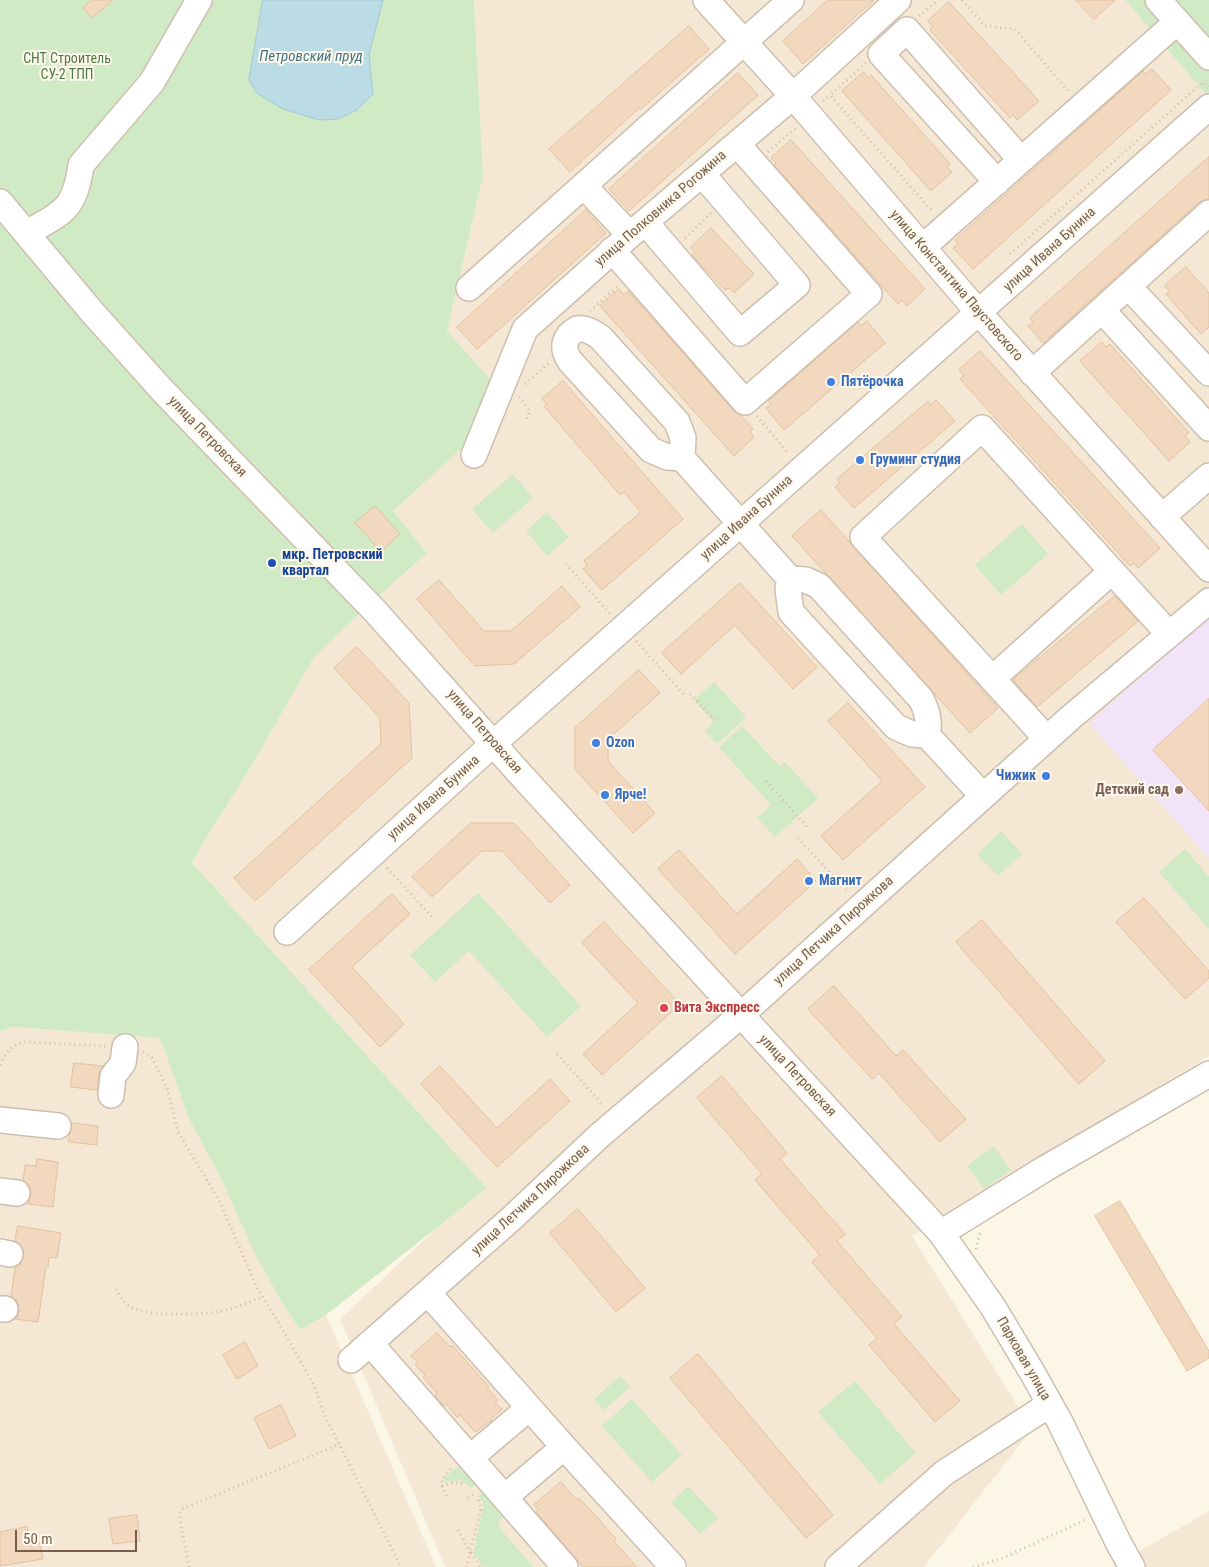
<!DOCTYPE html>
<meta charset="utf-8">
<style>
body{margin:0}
#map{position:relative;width:1209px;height:1567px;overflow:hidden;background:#fcf6e6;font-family:"Roboto Condensed",sans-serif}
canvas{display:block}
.scale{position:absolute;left:15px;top:1530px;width:122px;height:22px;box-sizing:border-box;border:2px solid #755e4b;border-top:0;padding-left:6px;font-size:15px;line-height:18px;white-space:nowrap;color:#755e4b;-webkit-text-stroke:4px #fff9ed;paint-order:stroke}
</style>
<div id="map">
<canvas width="1209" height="1567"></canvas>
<div class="scale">50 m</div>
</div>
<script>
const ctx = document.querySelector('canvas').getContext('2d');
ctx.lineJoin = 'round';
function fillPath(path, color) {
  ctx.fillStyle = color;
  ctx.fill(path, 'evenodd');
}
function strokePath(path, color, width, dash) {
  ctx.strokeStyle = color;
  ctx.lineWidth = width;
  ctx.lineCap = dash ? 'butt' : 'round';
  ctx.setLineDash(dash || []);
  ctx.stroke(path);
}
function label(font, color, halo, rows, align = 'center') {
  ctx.font = font + ' "Roboto Condensed",sans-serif';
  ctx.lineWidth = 4;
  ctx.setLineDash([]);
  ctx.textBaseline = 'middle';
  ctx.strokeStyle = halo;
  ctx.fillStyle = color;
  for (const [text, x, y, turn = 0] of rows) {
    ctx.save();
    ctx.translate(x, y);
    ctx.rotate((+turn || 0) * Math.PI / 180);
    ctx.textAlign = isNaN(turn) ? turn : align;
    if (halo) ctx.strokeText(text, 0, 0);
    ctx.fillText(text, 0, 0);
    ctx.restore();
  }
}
const residential = new Path2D(`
 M 474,0 L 1125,0 L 1209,98 L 1209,1056 L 912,1236 L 1032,1429 L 924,1567 L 445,1567 L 340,1319 L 440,1225 L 487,1188 L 192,864 L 212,828 L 249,770 L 314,657 L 360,613 L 427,553 L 393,511 L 469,442 L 447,331 L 483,176 Z
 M 13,1027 L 160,1038 L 189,1119 L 221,1179 L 256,1256 L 281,1301 L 300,1330 L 326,1315 L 436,1567 L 0,1567 L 0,1031 Z
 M 1209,1511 L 1209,1567 L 1112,1567 Z`);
const education = new Path2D(`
 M 1209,617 L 1209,858 L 1089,723 Z`);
const green = new Path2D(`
 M 0,0 L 474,0 L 483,176 L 447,331 L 493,383 L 469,442 L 393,511 L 427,553 L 360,613 L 314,657 L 249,770 L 212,828 L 192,863 L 487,1188 L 326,1315 L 300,1330 L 281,1301 L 256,1256 L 221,1179 L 189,1119 L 160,1038 L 13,1027 L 0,1031 Z
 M 1125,0 L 1209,0 L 1209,98 Z
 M 513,474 L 533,498 L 493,533 L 472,509 Z
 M 547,512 L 569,537 L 547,556 L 526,531 Z
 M 1022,524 L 1048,554 L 1001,595 L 975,565 Z
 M 714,682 L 746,717 L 717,744 L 705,731 L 714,722 L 694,700 Z
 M 742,726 L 780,767 L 785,762 L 818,798 L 775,837 L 757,818 L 771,805 L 719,747 Z
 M 1001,831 L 1022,854 L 998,876 L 977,854 Z
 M 1185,849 L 1209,877 L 1209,929 L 1159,872 Z
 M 478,893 L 581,1006 L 547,1037 L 469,951 L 435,982 L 410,955 Z
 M 994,1146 L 1011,1170 L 984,1189 L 967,1166 Z
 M 620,1376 L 630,1387 L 604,1410 L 594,1399 Z
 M 855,1381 L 916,1453 L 880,1484 L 818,1412 Z
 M 632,1399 L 682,1455 L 652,1482 L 602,1426 Z
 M 463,1462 L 479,1481 L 472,1488 L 461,1480 L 446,1482 L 443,1479 Z
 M 688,1486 L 718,1518 L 700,1534 L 671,1502 Z
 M 485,1491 L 503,1513 L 498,1526 L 533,1567 L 484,1567 L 473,1553 L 483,1509 L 483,1502 L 478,1496 Z`);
const water = new Path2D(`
 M 263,0 L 383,0 L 369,55 L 373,94 L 357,110 L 338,119 L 319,120 L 283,109 L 257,93 L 249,80 Z`);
const building = new Path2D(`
 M 92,0 L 113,0 L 92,18 L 83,8 Z
 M 828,0 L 874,0 L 803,64 L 783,41 Z
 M 1076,0 L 1115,0 L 1094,19 Z
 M 949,2 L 1039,101 L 1017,120 L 1013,115 L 1010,118 L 930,30 L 933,27 L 928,21 Z
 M 689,26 L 709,49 L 641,109 L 639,108 L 570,172 L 549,149 Z
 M 1152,69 L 1171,90 L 973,269 L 953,248 L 958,244 L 955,240 L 1143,71 L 1146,74 Z
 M 864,72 L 868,78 L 871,75 L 950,164 L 947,167 L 952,172 L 931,191 L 842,91 Z
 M 738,73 L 758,95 L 629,211 L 609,189 Z
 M 791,140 L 925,289 L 907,306 L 902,300 L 898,304 L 774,165 L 776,163 L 771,158 Z
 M 1209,157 L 1209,199 L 1199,202 L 1043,343 L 1028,326 L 1033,322 L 1030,318 Z
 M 586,210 L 606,233 L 477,349 L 457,327 Z
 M 711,228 L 754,274 L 734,293 L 729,288 L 725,290 L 692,255 L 695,252 L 691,247 Z
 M 1186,267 L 1209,293 L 1209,327 L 1201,334 L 1166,294 L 1169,291 L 1165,286 Z
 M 619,289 L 624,295 L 628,291 L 734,411 L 741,416 L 753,429 L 750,432 L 754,437 L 734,456 L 600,306 Z
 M 867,321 L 885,343 L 784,430 L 766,408 L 771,404 L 768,401 L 858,322 L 861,326 Z
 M 1102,342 L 1106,347 L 1110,344 L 1189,433 L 1185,436 L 1190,442 L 1169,461 L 1080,361 Z
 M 980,351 L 1160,548 L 1138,568 L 1134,563 L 1130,566 L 960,379 L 964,376 L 959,370 Z
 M 563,381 L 683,519 L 602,590 L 583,569 L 587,566 L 584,561 L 641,512 L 624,492 L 620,495 L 544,406 L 547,404 L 542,399 Z
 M 936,400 L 955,421 L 854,508 L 835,487 L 840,482 L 837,479 L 928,401 L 931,405 Z
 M 375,506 L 400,534 L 381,551 L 355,523 Z
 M 821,510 L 998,708 L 970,733 L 792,536 Z
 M 439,580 L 484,631 L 511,631 L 562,586 L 580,607 L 514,664 L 475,666 L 417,599 Z
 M 740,583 L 817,667 L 793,689 L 735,625 L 681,674 L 662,653 Z
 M 1115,596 L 1138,621 L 1037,707 L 1013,680 Z
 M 357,647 L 409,703 L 412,758 L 255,901 L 234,878 L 381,744 L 380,718 L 334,668 Z
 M 639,670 L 660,693 L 608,739 L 608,761 L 655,813 L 633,833 L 575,769 L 575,728 Z
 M 1209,699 L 1209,811 L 1153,750 Z
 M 848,703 L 925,787 L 843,860 L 821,836 L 882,781 L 828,721 Z
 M 471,823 L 514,823 L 570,885 L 550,903 L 502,851 L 482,851 L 432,897 L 412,877 Z
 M 679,850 L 737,914 L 797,859 L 816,881 L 735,954 L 658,869 Z
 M 392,894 L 410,914 L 352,967 L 404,1024 L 380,1047 L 309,970 Z
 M 1144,898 L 1209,971 L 1209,978 L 1185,999 L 1116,922 Z
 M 982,920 L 1105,1061 L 1079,1084 L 956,942 Z
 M 604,922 L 680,1004 L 602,1075 L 583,1054 L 638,1003 L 582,943 Z
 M 834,986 L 896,1056 L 903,1050 L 966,1119 L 940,1142 L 879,1073 L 872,1079 L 808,1009 Z
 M 74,1063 L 103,1066 L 99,1074 L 97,1090 L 71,1087 Z
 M 440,1066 L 497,1128 L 550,1079 L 570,1101 L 497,1167 L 421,1084 Z
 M 722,1076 L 787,1153 L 780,1159 L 845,1234 L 837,1241 L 902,1317 L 894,1324 L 960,1401 L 935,1422 L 869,1345 L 877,1338 L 812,1262 L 820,1255 L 755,1180 L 762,1174 L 697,1098 Z
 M 72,1123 L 98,1126 L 97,1145 L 69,1142 Z
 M 37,1159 L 58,1162 L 53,1207 L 28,1204 L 31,1194 L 30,1187 L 23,1181 L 25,1165 L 36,1166 Z
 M 1120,1201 L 1209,1351 L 1209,1358 L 1187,1371 L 1095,1216 Z
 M 578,1209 L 645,1288 L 616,1312 L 550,1233 Z
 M 18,1226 L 61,1233 L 57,1258 L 49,1257 L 48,1267 L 46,1267 L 38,1322 L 15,1319 L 18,1316 L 19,1309 L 17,1301 L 11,1296 L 15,1268 L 21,1263 L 24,1256 L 23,1249 L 20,1244 L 15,1241 Z
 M 437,1333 L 450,1347 L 452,1345 L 489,1387 L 487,1388 L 498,1400 L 495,1402 L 502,1409 L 491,1419 L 492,1420 L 475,1432 L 460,1415 L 457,1417 L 446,1404 L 444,1406 L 435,1396 L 437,1393 L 423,1377 L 425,1375 L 415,1365 L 418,1362 L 411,1356 Z
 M 245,1342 L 258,1366 L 237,1379 L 223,1355 Z
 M 698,1354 L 833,1515 L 806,1538 L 670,1378 Z
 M 281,1405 L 296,1436 L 269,1449 L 254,1418 Z
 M 561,1482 L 577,1500 L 579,1498 L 597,1517 L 616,1539 L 614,1541 L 637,1567 L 583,1567 L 536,1512 L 539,1510 L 534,1505 Z
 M 137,1515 L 140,1541 L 113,1544 L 109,1519 Z
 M 27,1527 L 30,1543 L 40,1542 L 43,1559 L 0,1566 L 0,1532 Z`);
const path = new Path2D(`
 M 962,0 L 985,26 L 1015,29 L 1070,93
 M 919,16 L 938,0
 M 866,63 L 830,95 L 933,212
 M 823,101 L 830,95
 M 768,152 L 796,128
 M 685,238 L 711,213
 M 1010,254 L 1203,82 L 1208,87
 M 590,311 L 617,287
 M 525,384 L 549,363
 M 519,397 L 530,411 L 529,415 L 525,421
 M 757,416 L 788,453
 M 566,564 L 610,614
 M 636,641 L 686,697
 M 690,694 L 717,723
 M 766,781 L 808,828
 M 798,838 L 848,892
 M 387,868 L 433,918
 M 143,1052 L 152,1058 L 167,1088 L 178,1132 L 219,1200 L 258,1290 L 281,1327 L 314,1385 L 325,1416 L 401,1567
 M 557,1054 L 604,1106
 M 0,1065 C 6,1052 11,1046 24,1042 L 106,1046
 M 976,1249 L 980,1233
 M 116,1289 C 120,1296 124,1304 131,1307 C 148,1317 202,1315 222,1311 C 236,1308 249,1302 262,1297
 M 442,1486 L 454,1482 L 465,1484
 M 446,1496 L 442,1486 L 442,1479 L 452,1467
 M 468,1498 L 476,1492
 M 479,1500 L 481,1510 L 470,1552 L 481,1567
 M 458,1530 L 470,1552 L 467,1567
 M 189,1567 L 179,1515 L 182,1509 L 340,1444
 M 973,1567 L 1003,1558 L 1085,1520`);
const minor = new Path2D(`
 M 706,0 L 793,96 L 979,313 L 1209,569
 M 1158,0 L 1209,57
 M 997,182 L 881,54 L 907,30 L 1021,160
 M 584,186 L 630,235
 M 0,202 L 92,312 L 162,390 L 375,611 L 521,775 L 941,1233 L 993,1307 L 1032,1372 L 1060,1422 L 1119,1544 L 1132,1567
 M 645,222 L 740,333 L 797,285 L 702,174
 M 27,233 C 63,212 75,210 81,165 L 152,82 L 199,0
 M 923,247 L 1177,22
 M 612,250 L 745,402 L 869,294 L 737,144
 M 1128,286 L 1209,373
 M 469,288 L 791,0
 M 1102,310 L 1209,428
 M 577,329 C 587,328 592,332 600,337 L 677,422 L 683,438 L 682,458 L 667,457 L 651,450 L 570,361 C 561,348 564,336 577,329 Z
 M 1032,373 L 1209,213
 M 474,455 L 525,329 L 630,235 L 793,96 L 898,0
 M 682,458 L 790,579 L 806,580 L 819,586 L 921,699 C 927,710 930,723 927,735
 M 1162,517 L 1209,476
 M 790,579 L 788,589 L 791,612 L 896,727 L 912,734 L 927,735 L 983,796
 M 992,679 L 1112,571
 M 1047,739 L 863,537 L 982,428 L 1169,634
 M 287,932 L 494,743 L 1209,107
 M 111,1095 L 113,1076 L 123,1063 L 125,1047
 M 0,1120 L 58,1126
 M 0,1191 L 17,1193
 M 941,1233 L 1046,1168 L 1209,1074
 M 0,1252 L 10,1254
 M 428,1293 L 564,1447 L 673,1567
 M 0,1309 L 5,1309
 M 370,1343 L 565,1567
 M 351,1360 L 512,1218 L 599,1136 L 741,1015 L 1070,718 L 1209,601
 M 471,1457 L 529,1408
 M 505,1497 L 564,1447
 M 838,1567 L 944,1473 L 1050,1404`);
const markers = [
 [831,382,5,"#3f7fe0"],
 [860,460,5,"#3f7fe0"],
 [272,563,5,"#1a4fb4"],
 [596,743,5,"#3f7fe0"],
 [1046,776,5,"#3f7fe0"],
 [1179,790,5,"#8d6e63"],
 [605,795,5,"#3f7fe0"],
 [809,881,5,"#3f7fe0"],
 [664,1008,5,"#e0444e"]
];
const parkNames = [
 ["СНТ Строитель",67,59],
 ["СУ-2 ТПП",67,75]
];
const streetNames = [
 ["улица Полковника Рогожина",661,209,-41],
 ["улица Ивана Бунина",1050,250,-42],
 ["улица Константина Паустовского",956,286,49],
 ["улица Петровская",207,437,46],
 ["улица Ивана Бунина",747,518,-42],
 ["улица Петровская",484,732,49],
 ["улица Ивана Бунина",434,798,-42],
 ["улица Летчика Пирожкова",834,931,-42],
 ["улица Петровская",797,1076,47],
 ["улица Летчика Пирожкова",531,1200,-43],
 ["Парковая улица",1023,1359,60]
];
const shopNames = [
 ["Пятёрочка",841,382],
 ["Груминг студия",870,460],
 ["Ozon",606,743],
 ["Чижик",1036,776,"right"],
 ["Ярче!",615,795],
 ["Магнит",819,881]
];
const transitNames = [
 ["мкр. Петровский",282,555],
 ["квартал",282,571]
];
const educationNames = [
 ["Детский сад",1169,790]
];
const healthNames = [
 ["Вита Экспресс",674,1008]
];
const waterNames = [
 ["Петровский пруд",311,57]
];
fillPath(residential, '#f4e8d5');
fillPath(education, '#f3e3f8');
fillPath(green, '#d0eac5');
fillPath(water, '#bbdbe5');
strokePath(water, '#a1c9d7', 1);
fillPath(building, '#f1d8be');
strokePath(building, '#e3c09f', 1);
strokePath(minor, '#cebead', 28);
strokePath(path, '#d6bba1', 3, [1, 4]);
strokePath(minor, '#fff', 25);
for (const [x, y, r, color] of markers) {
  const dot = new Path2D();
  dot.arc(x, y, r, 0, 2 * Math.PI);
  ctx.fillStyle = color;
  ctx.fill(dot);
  strokePath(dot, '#fff9ed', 2);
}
label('14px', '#4e7a43', '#fff9ed', parkNames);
label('14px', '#755e4b', '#fff9ed', streetNames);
label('bold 14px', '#366cbe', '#fff9ed', shopNames, 'left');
label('bold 14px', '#164399', '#fff9ed', transitNames, 'left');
label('bold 14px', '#785e54', '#fff9ed', educationNames, 'right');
label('bold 14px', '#be3a42', '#fff9ed', healthNames, 'left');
label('italic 15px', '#457688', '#fff9ed', waterNames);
</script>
